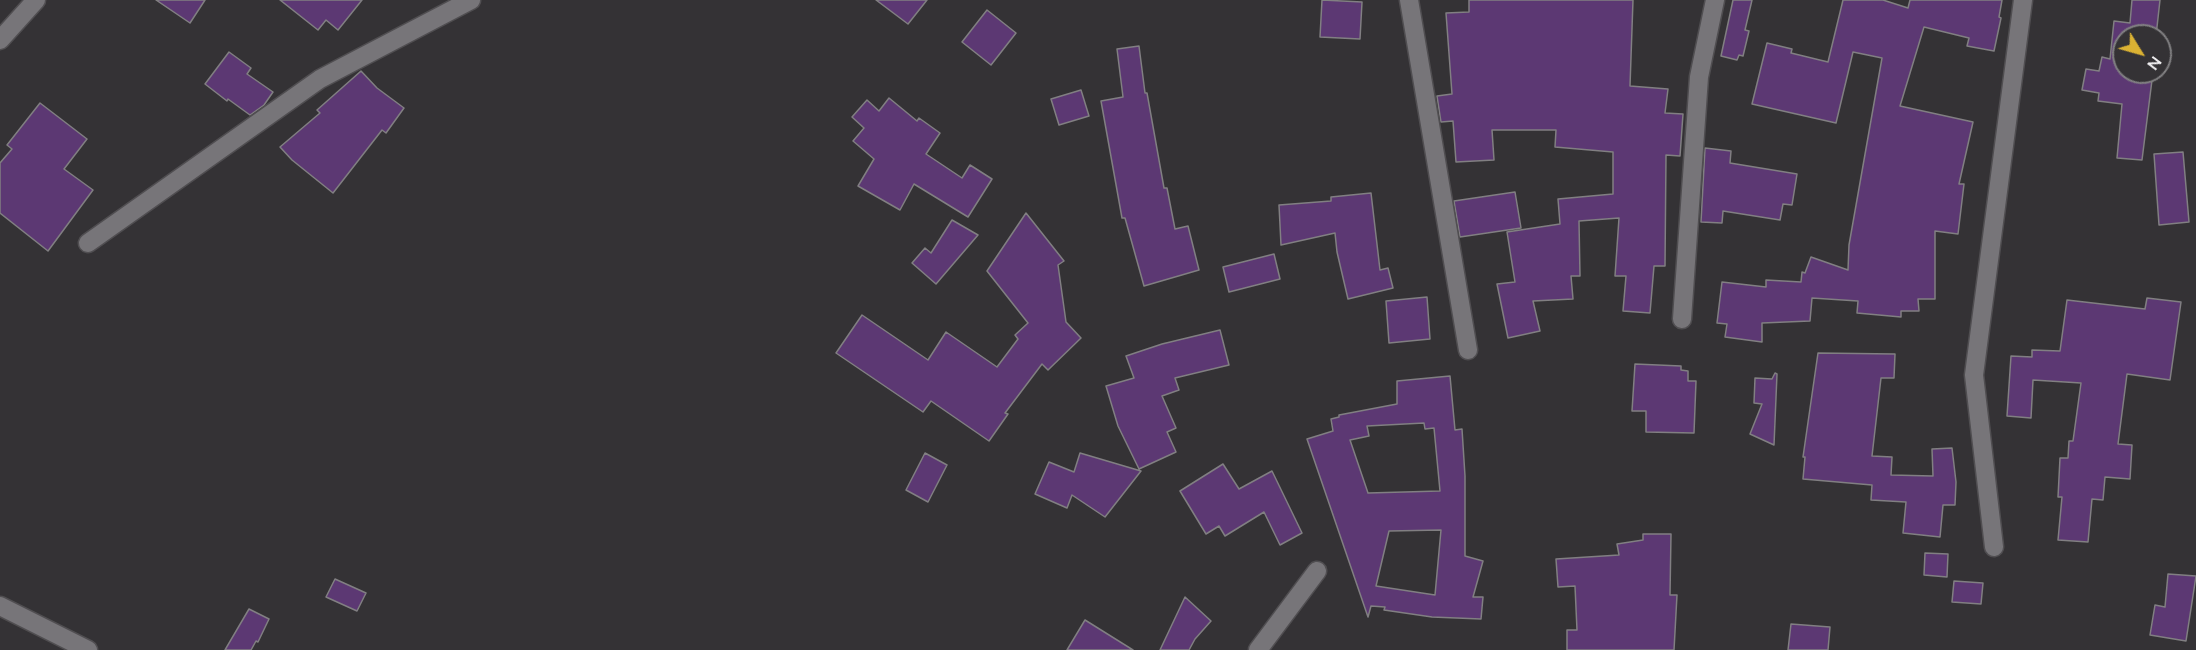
<!DOCTYPE html>
<style>
body{margin:0}
#map{position:relative;width:2196px;height:650px;overflow:hidden;background:#343235;font-family:Lato,sans-serif}
canvas{display:block}
.north{position:absolute;left:2112px;top:24px;width:60px;height:60px;box-sizing:border-box;background:#343235;border:2px solid #818082;border-radius:50%;rotate:127deg;font-size:16px;font-weight:700;line-height:24px;text-align:center;color:#f5f4f6}
.north::after{content:'';display:block;margin:auto;width:21px;height:27px;background:#dbb233;clip-path:polygon(50% 0,100% 100%,50% 72%,0 100%)}
</style>
<div id="map">
<canvas width="2196" height="650"></canvas>
<div class="north">N</div>
</div>
<script>
const ctx = document.querySelector('canvas').getContext('2d');
ctx.lineJoin = 'round';
function fillPath(path, color) {
  ctx.fillStyle = color;
  ctx.fill(path, 'evenodd');
}
function strokePath(path, color, width, dash) {
  ctx.strokeStyle = color;
  ctx.lineWidth = width;
  ctx.lineCap = dash ? 'butt' : 'round';
  ctx.setLineDash(dash || []);
  ctx.stroke(path);
}
const building = new Path2D(`
 M 156,0 L 205,0 L 190,23 Z
 M 280,0 L 362,0 L 338,30 L 326,20 L 318,30 Z
 M 876,0 L 927,0 L 908,24 Z
 M 1322,0 L 1362,2 L 1360,39 L 1320,37 Z
 M 1469,0 L 1633,0 L 1630,86 L 1668,89 L 1665,113 L 1683,114 L 1680,156 L 1666,155 L 1665,266 L 1654,266 L 1650,313 L 1623,311 L 1626,276 L 1615,276 L 1619,218 L 1579,221 L 1580,276 L 1571,276 L 1573,299 L 1533,301 L 1540,331 L 1508,338 L 1497,284 L 1515,282 L 1507,232 L 1560,224 L 1558,199 L 1613,194 L 1613,152 L 1555,147 L 1556,130 L 1492,130 L 1494,160 L 1456,162 L 1453,121 L 1441,122 L 1437,96 L 1452,94 L 1446,13 L 1469,12 Z
 M 1733,0 L 1752,0 L 1745,30 L 1749,31 L 1743,56 L 1739,55 L 1737,60 L 1721,56 Z
 M 1843,0 L 1883,0 L 1908,8 L 1910,0 L 2002,0 L 1999,17 L 2001,18 L 1994,51 L 1967,46 L 1969,38 L 1924,27 L 1900,106 L 1973,122 L 1959,184 L 1964,184 L 1958,234 L 1935,231 L 1935,299 L 1918,299 L 1919,311 L 1901,311 L 1901,317 L 1857,313 L 1858,301 L 1812,298 L 1810,321 L 1762,323 L 1762,342 L 1725,337 L 1727,324 L 1717,323 L 1722,282 L 1766,287 L 1766,280 L 1801,282 L 1802,272 L 1805,273 L 1811,257 L 1848,270 L 1849,245 L 1882,58 L 1853,52 L 1836,123 L 1752,104 L 1767,43 L 1792,49 L 1791,53 L 1828,62 Z
 M 2132,0 L 2160,0 L 2156,36 L 2124,36 L 2124,72 L 2153,72 L 2142,160 L 2117,158 L 2122,104 L 2098,101 L 2099,93 L 2082,90 L 2086,69 L 2099,71 L 2102,57 L 2110,59 L 2114,21 L 2130,23 Z
 M 987,10 L 1016,33 L 991,65 L 962,42 Z
 M 1139,46 L 1145,93 L 1147,93 L 1164,188 L 1167,188 L 1175,229 L 1188,226 L 1199,270 L 1144,286 L 1125,218 L 1122,218 L 1101,101 L 1123,97 L 1117,49 Z
 M 229,52 L 251,68 L 247,74 L 273,92 L 264,105 L 250,115 L 228,99 L 227,101 L 205,84 Z
 M 361,71 L 377,88 L 404,108 L 386,133 L 382,130 L 333,193 L 292,160 L 280,147 L 320,113 L 317,110 Z
 M 1081,90 L 1089,116 L 1059,125 L 1051,99 Z
 M 889,98 L 917,121 L 919,118 L 940,133 L 926,154 L 962,178 L 970,165 L 992,179 L 968,217 L 914,184 L 900,210 L 858,186 L 874,159 L 853,141 L 864,128 L 852,117 L 867,100 L 879,111 Z
 M 40,103 L 87,139 L 64,169 L 93,190 L 48,251 L 0,213 L 0,163 L 12,149 L 7,145 Z
 M 1705,148 L 1731,151 L 1730,163 L 1797,174 L 1792,205 L 1783,204 L 1780,220 L 1723,211 L 1722,223 L 1701,222 Z
 M 2183,152 L 2189,222 L 2159,225 L 2154,154 Z
 M 1515,192 L 1521,228 L 1460,237 L 1454,201 Z
 M 1371,193 L 1380,270 L 1388,268 L 1393,288 L 1348,299 L 1337,252 L 1335,233 L 1281,245 L 1279,205 L 1331,201 L 1331,197 Z
 M 1026,213 L 1064,261 L 1058,265 L 1066,322 L 1081,338 L 1048,370 L 1042,364 L 1005,413 L 1008,414 L 989,441 L 931,401 L 923,412 L 836,353 L 862,315 L 928,360 L 946,332 L 997,367 L 1018,339 L 1015,335 L 1028,323 L 987,271 Z
 M 952,220 L 978,235 L 936,284 L 912,263 L 925,248 L 931,253 Z
 M 1274,254 L 1280,279 L 1229,292 L 1223,267 Z
 M 1427,297 L 1430,339 L 1389,343 L 1386,301 Z
 M 2147,298 L 2181,302 L 2170,380 L 2127,374 L 2118,444 L 2132,445 L 2130,479 L 2105,477 L 2103,500 L 2092,499 L 2088,542 L 2058,540 L 2062,497 L 2058,497 L 2060,458 L 2068,458 L 2069,441 L 2073,441 L 2081,383 L 2033,380 L 2031,418 L 2007,416 L 2011,356 L 2032,357 L 2032,350 L 2060,351 L 2067,300 L 2145,309 Z
 M 1220,330 L 1229,365 L 1175,378 L 1179,390 L 1162,396 L 1176,428 L 1167,432 L 1176,452 L 1139,469 L 1118,426 L 1106,386 L 1134,378 L 1126,356 L 1162,344 Z
 M 1818,353 L 1895,354 L 1894,378 L 1881,378 L 1872,456 L 1892,457 L 1891,475 L 1933,476 L 1932,449 L 1952,448 L 1956,482 L 1955,505 L 1943,505 L 1940,537 L 1903,533 L 1906,502 L 1871,500 L 1872,485 L 1803,479 L 1805,457 L 1803,457 Z
 M 1635,364 L 1681,366 L 1681,370 L 1688,371 L 1688,381 L 1696,381 L 1694,433 L 1646,432 L 1646,411 L 1632,411 Z
 M 1775,373 L 1777,374 L 1774,445 L 1750,434 L 1762,404 L 1754,403 L 1755,378 L 1772,379 Z
 M 1450,376 L 1455,430 L 1462,429 L 1465,476 L 1465,556 L 1483,561 L 1473,597 L 1483,597 L 1481,619 L 1432,617 L 1384,610 L 1385,607 L 1371,606 L 1368,617 L 1307,439 L 1333,431 L 1331,419 L 1339,417 L 1339,415 L 1397,404 L 1397,381 ZM 1424,423 L 1425,429 L 1434,428 L 1440,491 L 1368,493 L 1350,440 L 1369,436 L 1367,426 ZM 1441,530 L 1435,595 L 1376,586 L 1389,531 Z
 M 925,453 L 947,465 L 928,502 L 906,490 Z
 M 1080,453 L 1141,471 L 1105,517 L 1072,495 L 1067,508 L 1035,494 L 1049,462 L 1074,472 Z
 M 1223,464 L 1239,489 L 1272,471 L 1302,533 L 1280,545 L 1264,512 L 1225,536 L 1219,526 L 1206,534 L 1180,491 Z
 M 1643,534 L 1671,534 L 1670,595 L 1677,595 L 1674,650 L 1567,650 L 1567,630 L 1577,630 L 1575,586 L 1558,587 L 1556,559 L 1619,555 L 1617,544 L 1643,540 Z
 M 1925,553 L 1948,554 L 1947,577 L 1924,575 Z
 M 2168,574 L 2196,576 L 2186,641 L 2150,635 L 2155,605 L 2165,607 Z
 M 335,579 L 366,593 L 357,611 L 326,597 Z
 M 1954,581 L 1983,583 L 1981,604 L 1952,602 Z
 M 1185,597 L 1211,621 L 1195,639 L 1189,650 L 1160,650 Z
 M 249,609 L 269,619 L 258,642 L 256,641 L 251,650 L 225,650 Z
 M 1085,620 L 1133,650 L 1067,650 Z
 M 1791,624 L 1830,627 L 1828,650 L 1788,650 Z`);
const street = new Path2D(`
 M 1409,0 L 1468,350
 M 0,40 L 36,0
 M 88,243 L 320,79 L 471,0
 M 1682,319 L 1699,77 L 1715,0
 M 1994,547 L 1974,375 L 2023,0
 M 0,606 L 88,650
 M 1258,650 L 1317,571`);
fillPath(building, '#5c3873');
strokePath(building, '#817f82', 1.5);
strokePath(street, '#504e51', 21);
strokePath(street, '#777579', 18);
</script>
